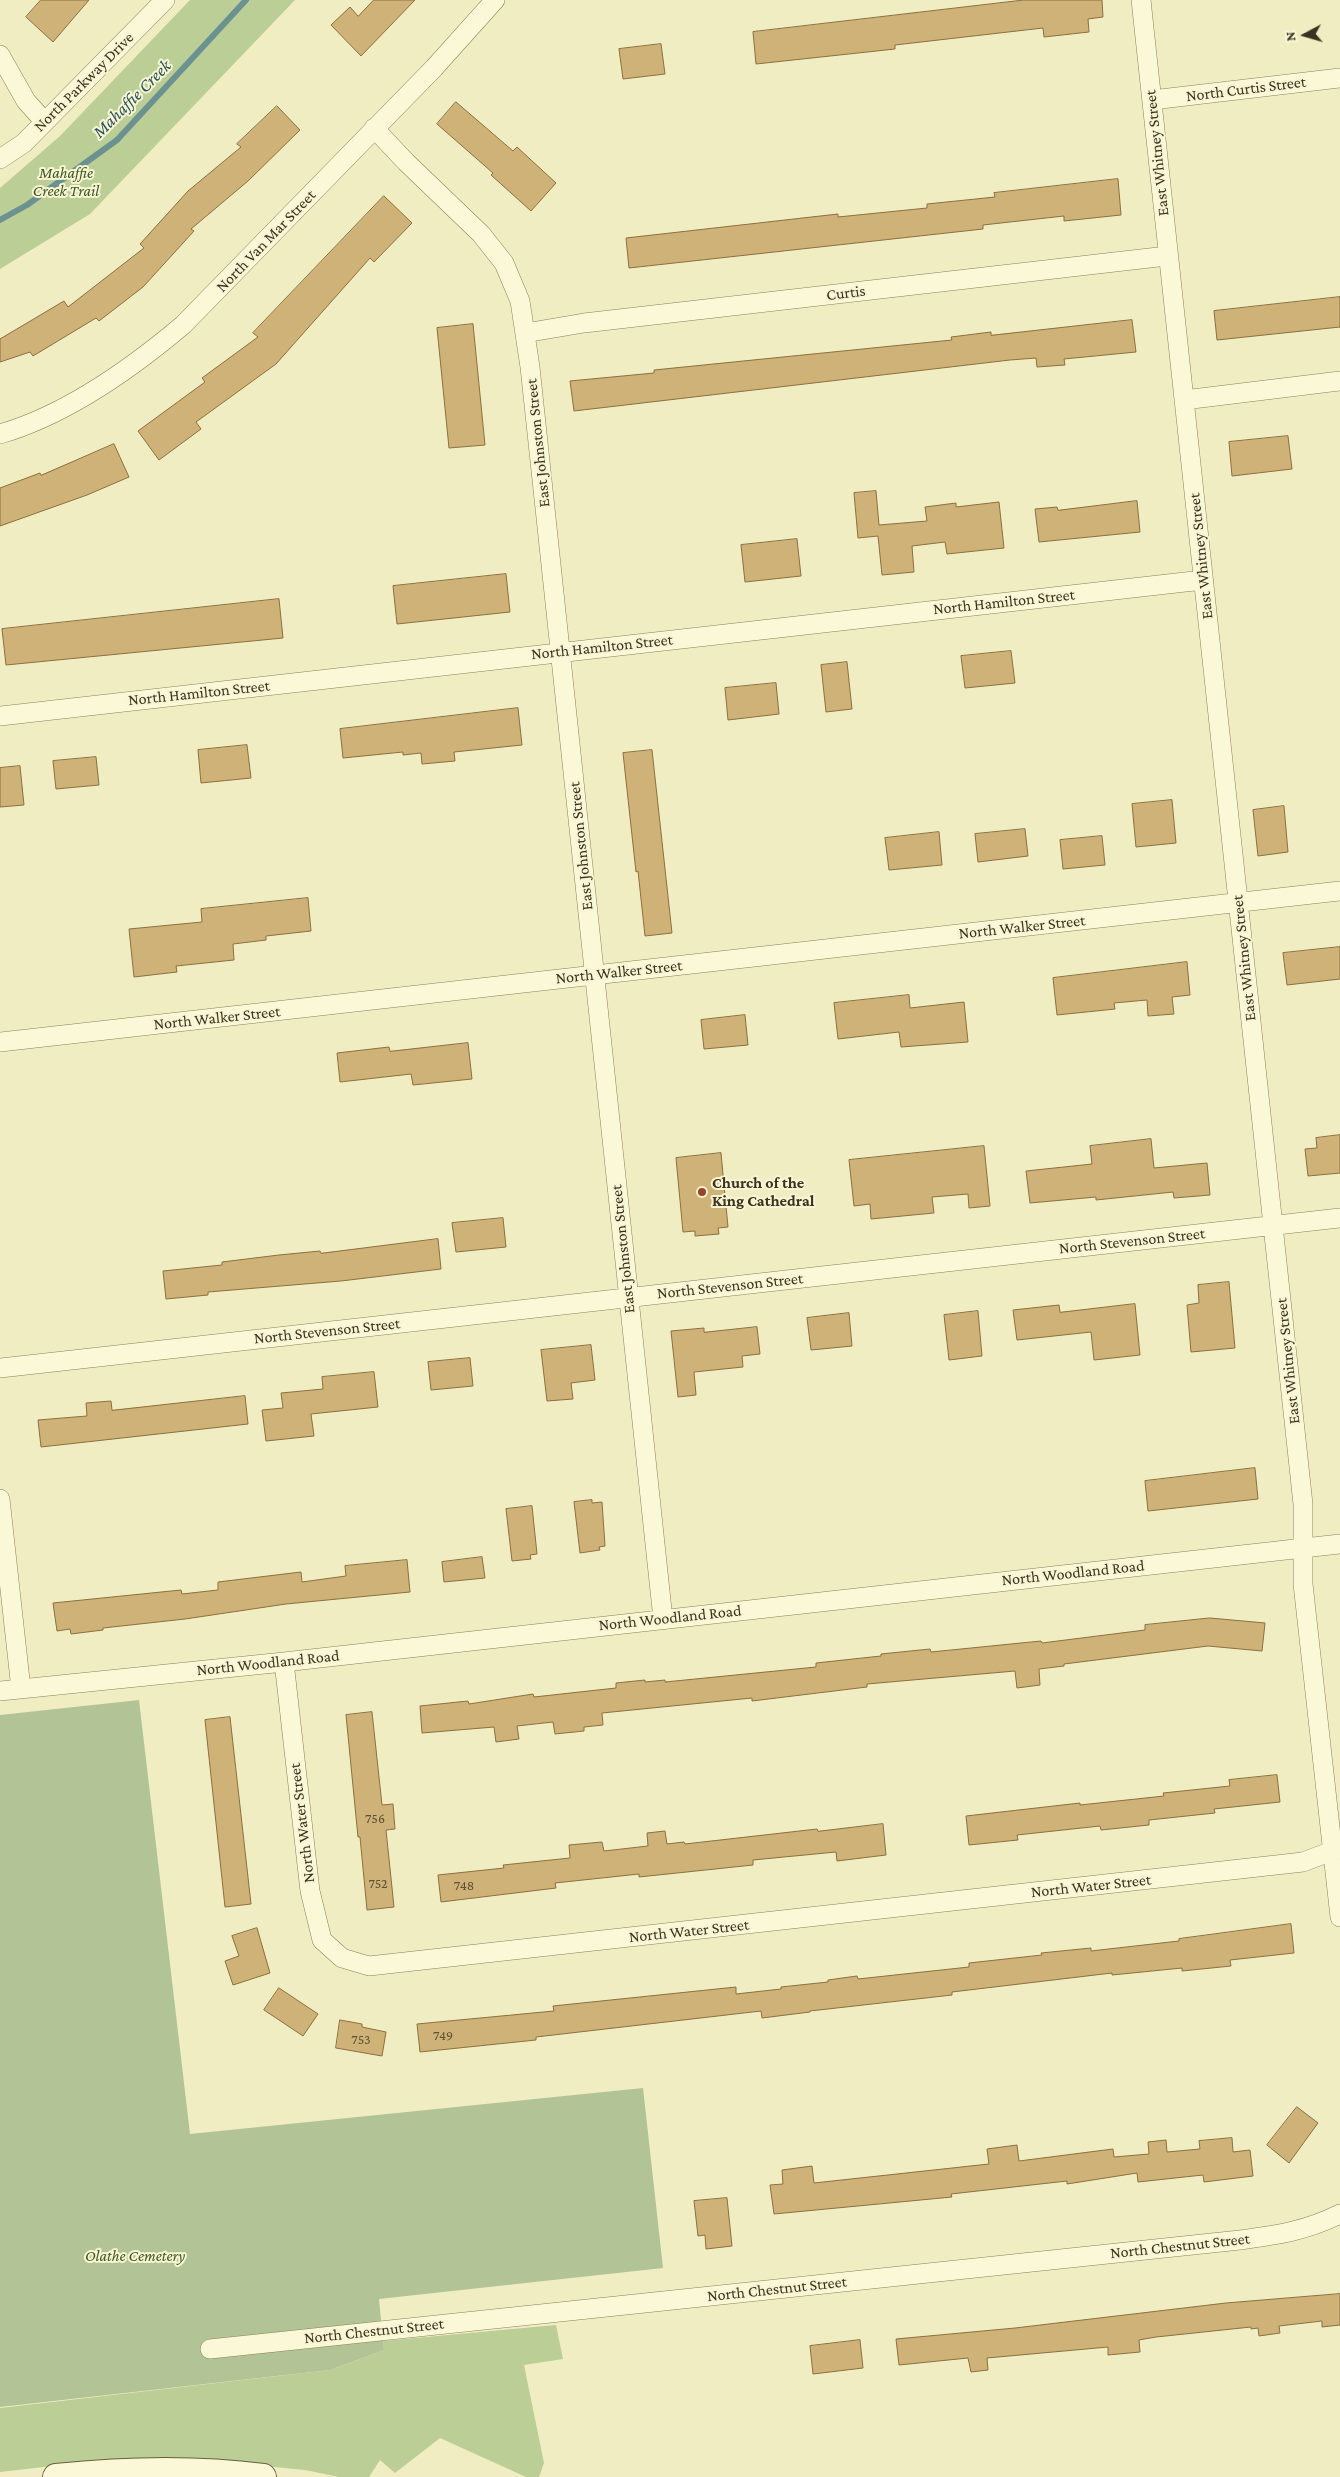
<!DOCTYPE html>
<style>
body{margin:0}
#map{position:relative;width:1340px;height:2477px;overflow:hidden;background:#f0edc3;font-family:"Crimson Pro",serif}
canvas{display:block}
.north{position:absolute;left:1280px;top:10px;width:50px;height:50px;-webkit-text-stroke:4px #f7f5d3;paint-order:stroke;rotate:264deg;font-size:14px;font-weight:700;line-height:20px;text-align:center;color:#3a321e}
.north::after{content:'';display:block;margin:auto;width:18px;height:22px;background:#3a321e;clip-path:polygon(50% 0,100% 100%,50% 72%,0 100%)}
</style>
<div id="map">
<canvas width="1340" height="2477"></canvas>
<div class="north">N</div>
</div>
<script>
const ctx = document.querySelector('canvas').getContext('2d');
ctx.lineJoin = 'round';
function fillPath(path, color) {
  ctx.fillStyle = color;
  ctx.fill(path, 'evenodd');
}
function strokePath(path, color, width, dash) {
  ctx.strokeStyle = color;
  ctx.lineWidth = width;
  ctx.lineCap = dash ? 'butt' : 'round';
  ctx.setLineDash(dash || []);
  ctx.stroke(path);
}
function label(font, color, halo, rows, align = 'center') {
  ctx.font = font + ' "Crimson Pro",serif';
  ctx.lineWidth = 4;
  ctx.setLineDash([]);
  ctx.textBaseline = 'middle';
  ctx.strokeStyle = halo;
  ctx.fillStyle = color;
  for (const [text, x, y, turn = 0] of rows) {
    ctx.save();
    ctx.translate(x, y);
    ctx.rotate((+turn || 0) * Math.PI / 180);
    ctx.textAlign = isNaN(turn) ? turn : align;
    if (halo) ctx.strokeText(text, 0, 0);
    ctx.fillText(text, 0, 0);
    ctx.restore();
  }
}
const green = new Path2D(`
 M 190,0 L 295,0 L 90,214 L 0,269 L 0,188 L 60,136 Z
 M 556,2325 L 563,2359 L 524,2365 L 544,2463 L 539,2477 L 526,2477 L 440,2438 L 395,2473 L 380,2460 L 369,2477 L 339,2477 L 305,2470 L 224,2462 L 79,2463 L 0,2472 L 0,2408 L 330,2370 L 384,2350 L 383,2341 Z`);
const cemetery = new Path2D(`
 M 139,1700 L 190,2134 L 643,2088 L 663,2268 L 379,2299 L 384,2350 L 330,2370 L 0,2407 L 0,1715 Z`);
const stream = new Path2D(`
 M 0,220 L 27,205 L 117,140 L 246,0`);
const building = new Path2D(`
 M 41,0 L 89,0 L 53,42 L 26,17 Z
 M 374,0 L 415,0 L 361,56 L 331,25 L 350,7 L 358,16 Z
 M 1024,0 L 1102,0 L 1103,17 L 1088,19 L 1089,32 L 1044,37 L 1043,28 L 895,45 L 895,49 L 756,64 L 753,32 Z
 M 661,44 L 665,74 L 623,79 L 619,49 Z
 M 456,102 L 513,151 L 517,147 L 556,183 L 531,211 L 491,175 L 493,173 L 437,124 Z
 M 277,106 L 300,130 L 248,181 L 191,229 L 194,231 L 143,287 L 99,321 L 96,318 L 33,356 L 30,352 L 0,362 L 0,339 L 64,301 L 68,307 L 144,248 L 140,244 L 188,191 L 241,147 L 237,144 Z
 M 1118,179 L 1121,215 L 1064,221 L 1064,216 L 983,225 L 983,229 L 629,268 L 626,238 L 838,214 L 838,217 L 927,208 L 927,204 L 995,197 L 994,193 Z
 M 384,196 L 412,223 L 374,262 L 370,258 L 276,364 L 196,422 L 201,429 L 159,460 L 138,431 L 205,382 L 202,378 L 258,337 L 253,333 Z
 M 1340,297 L 1340,327 L 1217,340 L 1214,311 Z
 M 1132,320 L 1136,352 L 1064,359 L 1065,365 L 1037,367 L 1036,358 L 1010,360 L 574,411 L 570,381 L 654,373 L 654,370 L 952,340 L 951,337 L 991,332 L 991,335 Z
 M 473,324 L 485,445 L 449,448 L 437,328 Z
 M 1288,436 L 1292,469 L 1232,476 L 1229,442 Z
 M 114,444 L 129,477 L 87,495 L 0,526 L 0,488 L 40,473 L 41,475 Z
 M 876,491 L 879,525 L 927,521 L 925,507 L 956,503 L 956,507 L 999,502 L 1004,548 L 947,554 L 945,542 L 912,546 L 914,572 L 882,575 L 878,536 L 858,538 L 854,493 Z
 M 1137,501 L 1140,532 L 1039,542 L 1035,509 L 1057,507 L 1058,510 Z
 M 797,539 L 801,576 L 745,582 L 741,545 Z
 M 506,574 L 510,612 L 397,624 L 393,586 Z
 M 279,599 L 283,638 L 6,665 L 2,629 Z
 M 1011,651 L 1015,683 L 965,688 L 961,656 Z
 M 847,662 L 852,709 L 826,712 L 821,665 Z
 M 776,683 L 779,714 L 728,720 L 725,688 Z
 M 518,708 L 522,745 L 454,752 L 455,761 L 422,764 L 421,753 L 403,755 L 403,752 L 343,758 L 340,729 Z
 M 247,745 L 251,778 L 201,783 L 198,750 Z
 M 652,750 L 672,933 L 645,936 L 638,871 L 636,872 L 623,753 Z
 M 96,757 L 99,785 L 56,789 L 53,761 Z
 M 20,766 L 24,805 L 0,807 L 0,768 Z
 M 1172,800 L 1176,843 L 1136,847 L 1132,804 Z
 M 1284,806 L 1288,852 L 1258,856 L 1253,810 Z
 M 1025,829 L 1028,856 L 978,862 L 975,834 Z
 M 939,832 L 942,865 L 889,870 L 885,838 Z
 M 1102,836 L 1105,865 L 1063,869 L 1060,840 Z
 M 308,898 L 311,931 L 266,936 L 266,940 L 233,944 L 234,960 L 176,966 L 177,972 L 134,977 L 129,929 L 202,922 L 201,909 Z
 M 1340,947 L 1340,979 L 1287,985 L 1283,953 Z
 M 1187,962 L 1190,995 L 1172,997 L 1174,1014 L 1148,1016 L 1147,1000 L 1114,1003 L 1115,1009 L 1057,1015 L 1053,978 Z
 M 909,995 L 910,1008 L 964,1002 L 968,1042 L 901,1047 L 899,1032 L 838,1039 L 834,1003 Z
 M 745,1015 L 748,1045 L 704,1049 L 701,1020 Z
 M 468,1043 L 472,1079 L 413,1085 L 411,1074 L 340,1082 L 337,1053 L 389,1047 L 390,1051 Z
 M 1340,1135 L 1340,1173 L 1308,1176 L 1305,1149 L 1317,1148 L 1316,1138 Z
 M 1151,1139 L 1154,1168 L 1207,1163 L 1210,1195 L 1174,1198 L 1173,1192 L 1096,1200 L 1096,1197 L 1030,1203 L 1026,1171 L 1092,1164 L 1090,1146 Z
 M 984,1146 L 990,1206 L 969,1208 L 968,1194 L 932,1197 L 934,1213 L 871,1219 L 870,1204 L 854,1206 L 849,1160 Z
 M 721,1153 L 728,1227 L 718,1228 L 719,1234 L 695,1236 L 695,1231 L 683,1232 L 676,1158 Z
 M 503,1218 L 506,1247 L 456,1252 L 452,1223 Z
 M 438,1239 L 441,1269 L 341,1281 L 208,1292 L 208,1295 L 166,1299 L 163,1271 L 222,1265 L 222,1262 L 279,1255 L 320,1251 L 321,1253 Z
 M 1229,1282 L 1235,1348 L 1191,1352 L 1187,1305 L 1199,1303 L 1198,1285 Z
 M 1135,1304 L 1140,1355 L 1094,1360 L 1091,1332 L 1017,1340 L 1013,1310 L 1059,1305 L 1060,1312 Z
 M 978,1311 L 982,1356 L 949,1360 L 944,1315 Z
 M 849,1313 L 852,1346 L 811,1350 L 807,1318 Z
 M 757,1327 L 760,1354 L 742,1356 L 743,1367 L 694,1372 L 696,1395 L 678,1397 L 671,1331 L 704,1328 L 704,1332 Z
 M 591,1345 L 595,1380 L 571,1383 L 573,1399 L 547,1401 L 541,1350 Z
 M 470,1358 L 473,1386 L 431,1390 L 428,1362 Z
 M 374,1372 L 378,1407 L 311,1414 L 314,1436 L 266,1441 L 262,1410 L 283,1408 L 281,1393 L 323,1389 L 322,1377 Z
 M 245,1396 L 248,1424 L 41,1447 L 38,1420 L 87,1416 L 86,1403 L 111,1401 L 112,1410 Z
 M 1255,1468 L 1258,1499 L 1148,1511 L 1145,1481 Z
 M 592,1500 L 592,1503 L 602,1502 L 605,1546 L 599,1547 L 600,1550 L 580,1553 L 574,1502 Z
 M 532,1506 L 537,1554 L 530,1555 L 531,1559 L 512,1561 L 506,1509 Z
 M 482,1557 L 485,1578 L 444,1582 L 442,1562 Z
 M 407,1560 L 410,1592 L 286,1604 L 185,1619 L 103,1628 L 103,1630 L 71,1634 L 70,1629 L 57,1631 L 53,1603 L 181,1590 L 182,1594 L 218,1590 L 218,1582 L 301,1572 L 302,1582 L 346,1576 L 345,1566 Z
 M 1210,1618 L 1265,1623 L 1262,1651 L 1208,1646 L 1064,1664 L 1064,1666 L 1039,1669 L 1040,1685 L 1017,1688 L 1015,1671 L 867,1684 L 867,1687 L 752,1701 L 752,1698 L 602,1713 L 603,1725 L 584,1727 L 584,1731 L 555,1734 L 553,1722 L 517,1726 L 519,1739 L 496,1742 L 494,1727 L 422,1733 L 420,1706 L 468,1701 L 469,1704 L 533,1694 L 534,1697 L 616,1688 L 616,1683 L 645,1680 L 645,1682 L 665,1680 L 665,1682 L 816,1667 L 816,1663 L 881,1656 L 881,1654 L 930,1649 L 931,1652 L 1041,1641 L 1042,1643 L 1145,1630 L 1145,1625 Z
 M 372,1712 L 382,1805 L 393,1804 L 395,1829 L 386,1830 L 394,1907 L 367,1910 L 360,1837 L 358,1837 L 346,1715 Z
 M 230,1717 L 251,1904 L 225,1907 L 205,1720 Z
 M 1277,1775 L 1280,1802 L 1214,1809 L 1215,1813 L 1149,1820 L 1149,1825 L 1101,1830 L 1100,1826 L 1017,1835 L 1018,1840 L 969,1845 L 966,1816 L 1080,1803 L 1080,1805 L 1164,1796 L 1163,1793 L 1230,1786 L 1229,1780 Z
 M 883,1824 L 886,1855 L 837,1861 L 836,1852 L 753,1860 L 753,1865 L 639,1877 L 639,1874 L 555,1883 L 556,1888 L 441,1902 L 438,1875 L 504,1868 L 503,1865 L 570,1858 L 569,1845 L 602,1842 L 604,1851 L 648,1846 L 647,1833 L 665,1831 L 667,1844 L 684,1842 L 685,1844 L 817,1829 L 818,1831 Z
 M 1291,1924 L 1294,1953 L 1230,1960 L 1231,1966 L 1182,1971 L 1182,1968 L 1112,1975 L 1112,1973 L 952,1992 L 952,1995 L 810,2011 L 810,2012 L 762,2018 L 761,2011 L 536,2037 L 536,2040 L 420,2052 L 417,2024 L 554,2011 L 553,2006 L 736,1987 L 736,1994 L 781,1989 L 781,1987 L 828,1982 L 828,1980 L 857,1976 L 858,1979 L 969,1967 L 969,1963 L 1042,1955 L 1041,1953 L 1091,1948 L 1091,1951 L 1179,1941 L 1179,1939 Z
 M 257,1928 L 270,1973 L 233,1985 L 225,1961 L 239,1956 L 232,1936 Z
 M 279,1988 L 318,2014 L 303,2036 L 264,2010 Z
 M 340,2020 L 362,2024 L 362,2027 L 386,2032 L 382,2056 L 336,2048 Z
 M 1297,2107 L 1318,2123 L 1289,2163 L 1267,2145 Z
 M 1232,2138 L 1233,2152 L 1250,2150 L 1253,2176 L 1204,2182 L 1203,2175 L 1138,2182 L 1137,2173 L 1067,2184 L 1067,2181 L 951,2194 L 952,2197 L 774,2214 L 770,2185 L 783,2184 L 782,2170 L 812,2166 L 814,2183 L 989,2164 L 987,2149 L 1017,2145 L 1019,2161 L 1113,2149 L 1114,2157 L 1149,2154 L 1148,2142 L 1166,2140 L 1167,2152 L 1200,2149 L 1199,2141 Z
 M 727,2198 L 732,2246 L 706,2249 L 705,2235 L 698,2236 L 694,2201 Z
 M 1340,2294 L 1340,2325 L 1322,2327 L 1322,2321 L 1279,2326 L 1280,2333 L 1259,2336 L 1258,2328 L 1251,2329 L 1251,2327 L 1156,2337 L 1139,2340 L 1140,2352 L 1108,2355 L 1108,2347 L 987,2358 L 988,2370 L 971,2372 L 968,2358 L 899,2365 L 896,2339 L 1015,2328 L 1226,2303 Z
 M 860,2340 L 863,2368 L 813,2374 L 810,2346 Z`);
const street = new Path2D(`
 M 1141,0 L 1303,1504 L 1303,1584 L 1340,1917
 M 0,55 L 26,101 L 44,121
 M 1152,100 L 1340,78
 M 374,128 L 406,162 L 481,234 L 504,263 L 520,301 L 530,367 L 663,1619
 M 0,159 L 24,143 L 165,0
 M 525,333 L 584,323 L 1167,256
 M 1184,400 L 1340,381
 M 0,434 C 66,415 132,368 183,325 L 434,68 L 495,0
 M 0,716 L 1203,580
 M 0,1042 L 1340,891
 M 0,1368 L 1340,1218
 M 0,1499 L 21,1689
 M 284,1662 L 310,1891 L 322,1940 L 342,1958 L 369,1966 L 1303,1862 L 1340,1848
 M 0,1691 L 284,1662 L 1340,1544
 M 210,2349 L 1240,2240 C 1277,2235 1306,2231 1340,2214`);
const secondary = new Path2D(`
 M 56,2477 C 123,2470 195,2468 263,2477`);
const markers = [
 [702,1192,5,"#9c4327"]
];
const numberNames = [
 ["756",375,1819],
 ["752",378,1884],
 ["748",464,1886],
 ["749",443,2036],
 ["753",361,2040]
];
const streetNames = [
 ["North Parkway Drive",84,82,-45],
 ["North Curtis Street",1246,89,-7],
 ["East Whitney Street",1157,153,-96],
 ["North Van Mar Street",266,241,-46],
 ["Curtis",846,293,-7],
 ["East Johnston Street",538,443,-96],
 ["East Whitney Street",1201,556,-96],
 ["North Hamilton Street",1004,602,-6],
 ["North Hamilton Street",602,647,-6],
 ["North Hamilton Street",199,693,-6],
 ["East Johnston Street",581,846,-96],
 ["North Walker Street",1022,927,-6],
 ["East Whitney Street",1244,958,-96],
 ["North Walker Street",619,972,-6],
 ["North Walker Street",217,1018,-6],
 ["North Stevenson Street",1132,1241,-6],
 ["East Johnston Street",623,1249,-96],
 ["North Stevenson Street",730,1286,-6],
 ["North Stevenson Street",327,1331,-6],
 ["East Whitney Street",1288,1361,-96],
 ["North Woodland Road",1073,1573,-6],
 ["North Woodland Road",670,1618,-6],
 ["North Woodland Road",268,1663,-6],
 ["North Water Street",302,1823,-97],
 ["North Water Street",1091,1886,-6],
 ["North Water Street",689,1931,-6],
 ["North Chestnut Street",1180,2246,-6],
 ["North Chestnut Street",777,2289,-6],
 ["North Chestnut Street",374,2331,-6]
];
const parkNames = [
 ["Mahaffie",66,173],
 ["Creek Trail",66,191],
 ["Olathe Cemetery",135,2256]
];
const poiNames = [
 ["Church of the",712,1183],
 ["King Cathedral",712,1201]
];
const waterNames = [
 ["Mahaffie Creek",132,99,-45]
];
fillPath(green, '#bace96');
fillPath(cemetery, '#b2c396');
strokePath(stream, '#6c9191', 6);
fillPath(building, '#cfb278');
strokePath(building, '#8b6f3e', 1);
strokePath(street, '#8b8059', 20);
strokePath(secondary, '#6c603c', 28);
strokePath(street, '#faf8d7', 19);
strokePath(secondary, '#faf8d7', 26);
for (const [x, y, r, color] of markers) {
  const dot = new Path2D();
  dot.arc(x, y, r, 0, 2 * Math.PI);
  ctx.fillStyle = color;
  ctx.fill(dot);
  strokePath(dot, '#f7f5d3', 2);
}
label('14px', '#5f5234', null, numberNames);
label('16px', '#3a321e', '#f7f5d3', streetNames);
label('italic 16px', '#3d5724', '#f7f5d3', parkNames);
label('bold 16px', '#3a321e', '#f7f5d3', poiNames, 'left');
label('italic 18px', '#2c525a', '#f7f5d3', waterNames);
</script>
